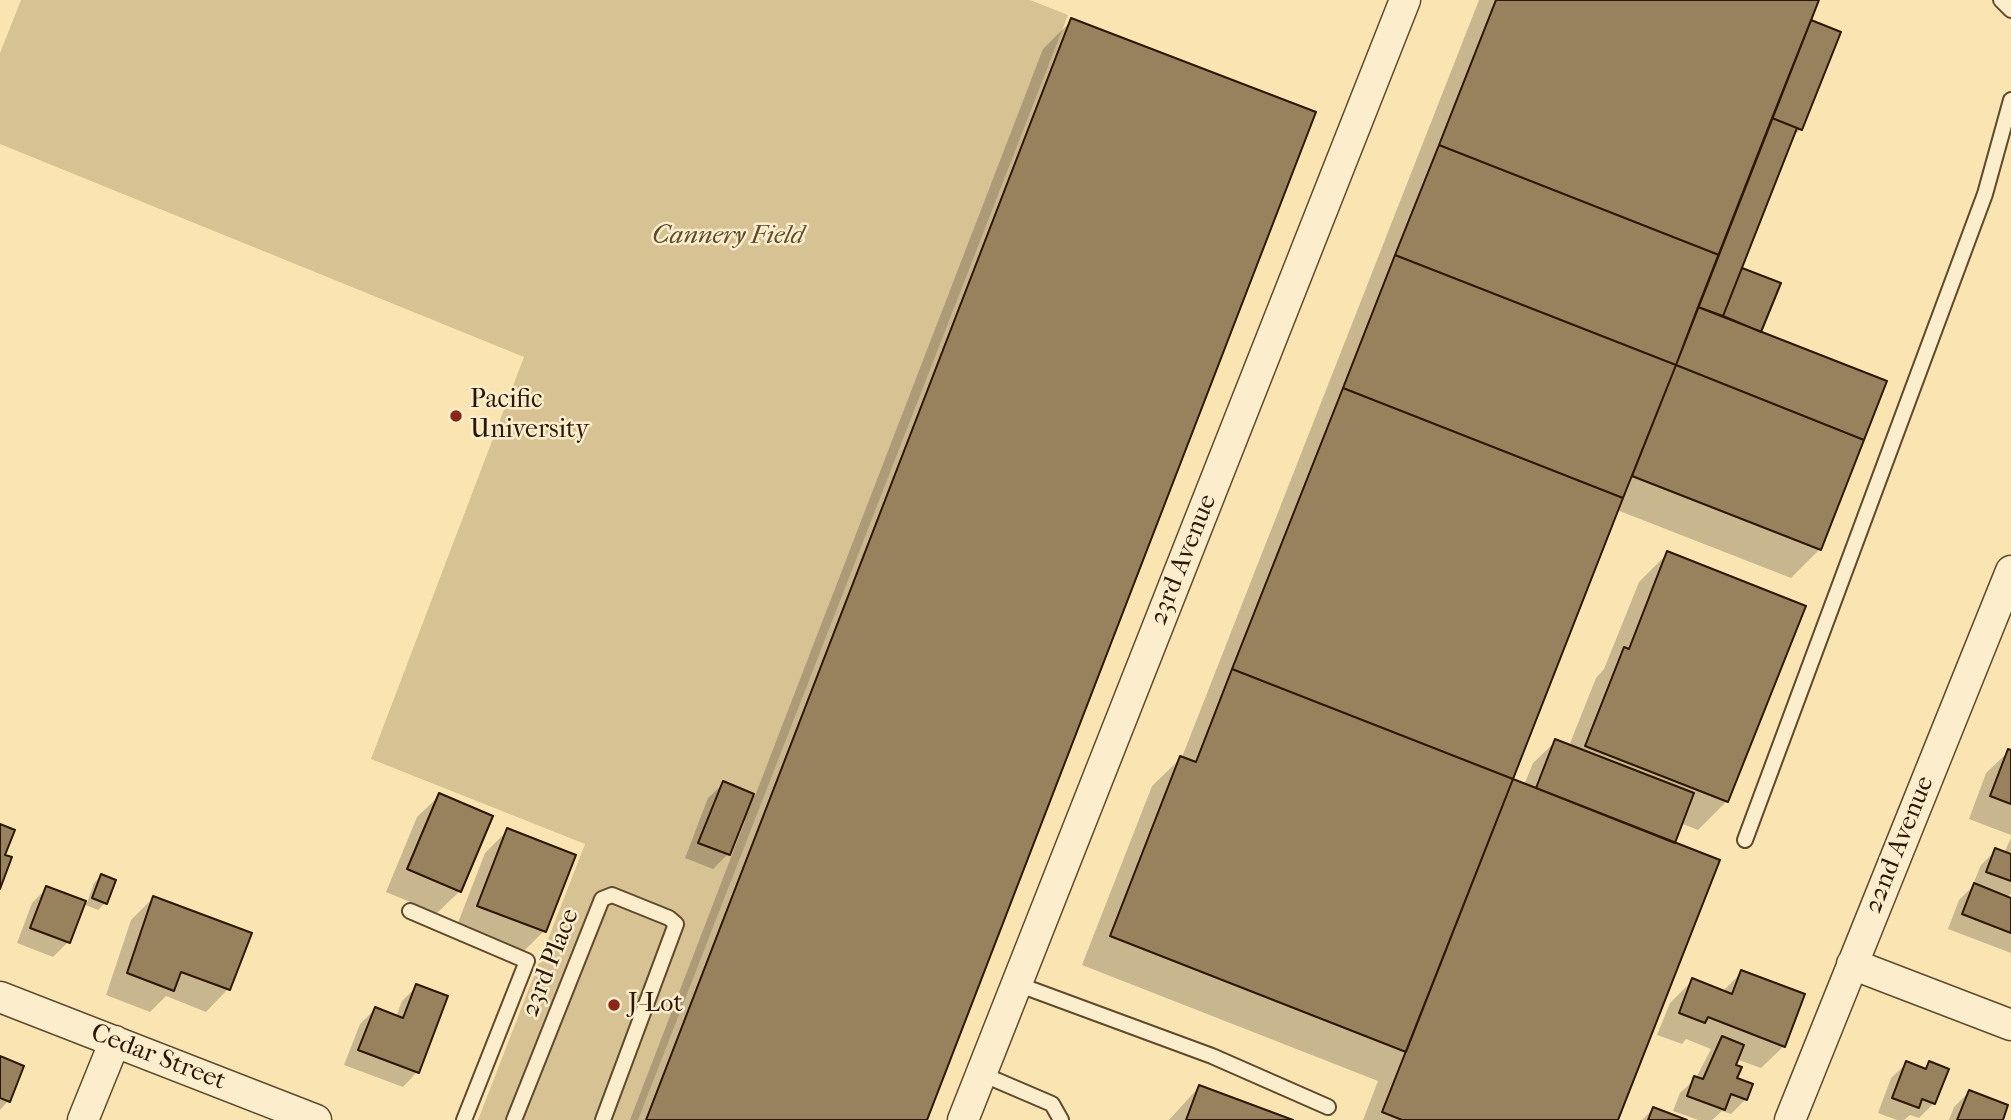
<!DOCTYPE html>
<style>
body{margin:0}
canvas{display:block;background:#fae5b2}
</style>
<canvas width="2011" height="1120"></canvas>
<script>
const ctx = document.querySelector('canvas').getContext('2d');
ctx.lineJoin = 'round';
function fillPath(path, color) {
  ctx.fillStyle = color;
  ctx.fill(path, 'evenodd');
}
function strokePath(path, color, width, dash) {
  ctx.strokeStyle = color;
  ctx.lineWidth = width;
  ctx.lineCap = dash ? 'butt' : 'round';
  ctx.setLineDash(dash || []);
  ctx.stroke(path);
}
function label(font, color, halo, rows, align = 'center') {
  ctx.font = font + ' "IM FELL French Canon",serif';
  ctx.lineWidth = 5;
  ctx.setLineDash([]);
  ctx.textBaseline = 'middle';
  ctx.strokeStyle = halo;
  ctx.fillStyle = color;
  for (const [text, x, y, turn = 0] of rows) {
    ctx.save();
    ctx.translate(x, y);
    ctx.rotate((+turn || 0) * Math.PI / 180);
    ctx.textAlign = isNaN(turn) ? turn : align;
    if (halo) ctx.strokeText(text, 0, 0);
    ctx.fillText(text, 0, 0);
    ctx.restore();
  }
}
const green = new Path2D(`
 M 21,0 L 1030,0 L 1068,15 L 638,1120 L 478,1120 L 585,844 L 371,759 L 524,357 L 0,144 L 0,53 Z`);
const shadow = new Path2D(`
 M 1479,0 L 1817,0 L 1809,21 L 1801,129 L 1791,138 L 1737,276 L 1743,270 L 1820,549 L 1791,578 L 1617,510 L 1511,780 L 1524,785 L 1533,763 L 1556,741 L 1569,746 L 1596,678 L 1604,669 L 1639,582 L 1668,553 L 1727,801 L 1698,830 L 1680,823 L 1672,844 L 1616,1120 L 1363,1120 L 1378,1081 L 1082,965 L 1152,786 L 1182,757 Z
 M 1072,20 L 925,1120 L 630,1120 L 745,821 L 742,820 L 728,854 L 713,869 L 685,858 L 708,798 L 723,784 L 755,796 L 1043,49 Z
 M 2009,751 L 2011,752 L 2011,835 L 1969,819 L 1986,773 Z
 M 440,795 L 460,891 L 437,913 L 386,892 L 417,817 Z
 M 508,830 L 544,931 L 522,953 L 456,928 L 485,853 Z
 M 2011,838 L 2011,894 L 2007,898 L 2011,900 L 2011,953 L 1948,929 L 1959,900 L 1972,887 L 1981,865 L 1996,850 L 2004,853 Z
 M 101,876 L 105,903 L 98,910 L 83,904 L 68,942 L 53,957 L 17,943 L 32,903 L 47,888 L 87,903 L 94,883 Z
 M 153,898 L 249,934 L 228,989 L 206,1012 L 166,996 L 150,1012 L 106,995 L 131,920 Z
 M 1742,972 L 1784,1046 L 1761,1068 L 1736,1059 L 1735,1079 L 1746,1099 L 1731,1114 L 1722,1111 L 1712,1120 L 1698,1120 L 1673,1111 L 1680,1093 L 1696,1078 L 1711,1049 L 1686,1039 L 1682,1044 L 1657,1035 L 1670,1003 L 1692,981 L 1722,992 Z
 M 417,986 L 417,1072 L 403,1087 L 344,1065 L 360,1024 L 375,1009 L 396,1017 L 402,1001 Z
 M 0,1058 L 8,1101 L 0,1110 Z
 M 1929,1063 L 1934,1103 L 1919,1118 L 1910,1115 L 1904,1120 L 1897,1120 L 1878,1113 L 1891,1078 L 1906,1064 L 1922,1070 Z
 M 1199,1087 L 1288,1120 L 1169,1120 Z
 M 1969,1092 L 2001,1120 L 1949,1120 L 1954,1107 Z
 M 1653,1109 L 1682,1120 L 1642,1120 Z`);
const building = new Path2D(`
 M 1496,0 L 1819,0 L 1719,255 L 1439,145 Z
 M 1071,18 L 1316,112 L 927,1120 L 646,1120 Z
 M 1811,20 L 1841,32 L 1802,130 L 1772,118 Z
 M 1772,118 L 1797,128 L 1723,316 L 1698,307 Z
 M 1439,145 L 1719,255 L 1676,365 L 1395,255 Z
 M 1395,255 L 1676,365 L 1623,498 L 1343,388 Z
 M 1742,268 L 1781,283 L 1761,332 L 1723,316 Z
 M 1698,307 L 1887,381 L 1864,440 L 1676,365 Z
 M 1676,365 L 1864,440 L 1821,550 L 1632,476 Z
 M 1343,388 L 1623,498 L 1513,779 L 1232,669 Z
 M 1667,551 L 1806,606 L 1728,802 L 1585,746 L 1624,647 L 1629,649 Z
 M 1232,669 L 1513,779 L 1406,1052 L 1110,936 L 1180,756 L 1196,762 Z
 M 1555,739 L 1694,793 L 1675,843 L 1536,788 Z
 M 2008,749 L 2011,750 L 2011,804 L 1990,796 Z
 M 1513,779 L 1720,860 L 1618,1120 L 1402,1120 L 1382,1112 Z
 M 723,781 L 754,794 L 730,855 L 698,843 Z
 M 439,793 L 493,816 L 461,892 L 407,869 Z
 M 0,824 L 15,830 L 5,855 L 12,857 L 0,889 Z
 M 507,828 L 576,855 L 546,932 L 477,906 Z
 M 1995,848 L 2011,854 L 2011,881 L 1986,872 Z
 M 101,874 L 116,880 L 107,904 L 92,898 Z
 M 1974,883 L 2011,898 L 2011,933 L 1962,914 Z
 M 46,886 L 86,901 L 70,943 L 30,928 Z
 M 153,896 L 252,933 L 230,990 L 181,972 L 174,991 L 127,973 Z
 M 1741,970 L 1805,994 L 1785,1047 L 1708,1017 L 1705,1023 L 1679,1013 L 1692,978 L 1732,994 Z
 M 416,984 L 448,996 L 419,1073 L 358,1050 L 375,1007 L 403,1018 Z
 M 1722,1036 L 1744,1045 L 1736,1065 L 1742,1067 L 1737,1078 L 1753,1084 L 1747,1100 L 1731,1094 L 1725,1110 L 1687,1096 L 1694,1076 L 1703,1079 Z
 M 0,1056 L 24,1066 L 10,1102 L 0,1098 Z
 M 1906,1061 L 1926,1069 L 1929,1061 L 1949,1069 L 1935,1104 L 1922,1099 L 1919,1108 L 1892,1098 Z
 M 1199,1085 L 1293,1120 L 1186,1120 Z
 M 1969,1090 L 2008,1105 L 2003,1120 L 1957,1120 Z
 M 1653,1107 L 1687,1120 L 1648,1120 Z`);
const service = new Path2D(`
 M 2001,0 L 2011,10
 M 1745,840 L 1985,194 L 2011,100
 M 410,911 L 527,961 L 464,1120
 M 1017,984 L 1212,1056 L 1328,1107
 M 982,1074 L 1052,1104 L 1061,1120
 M 514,1120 L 602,899 L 612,895 L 669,918 L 676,924 L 603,1120`);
const minor = new Path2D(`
 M 1852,964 L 2011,1025
 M 0,997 L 316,1120
 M 83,1120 L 115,1041
 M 963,1120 L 1405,0
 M 1790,1120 L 2011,571`);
const markers = [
 [456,416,7,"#8f2418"],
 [614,1005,7,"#8f2418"]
];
const parkNames = [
 ["Cannery Field",728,237]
];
const poiNames = [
 ["Pacific",470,401],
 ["University",470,431],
 ["J-Lot",628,1005]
];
const streetNames = [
 ["23rd Avenue",1184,560,-68],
 ["22nd Avenue",1900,845,-68],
 ["23rd Place",551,963,-68],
 ["Cedar Street",158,1058,21]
];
fillPath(green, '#d7c294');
fillPath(shadow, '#0003');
fillPath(building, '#97825d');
strokePath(building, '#2c1600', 2);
strokePath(service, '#604a2c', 18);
strokePath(minor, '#604a2c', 33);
strokePath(service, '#fceecd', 14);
strokePath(minor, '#fceecd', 30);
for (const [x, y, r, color] of markers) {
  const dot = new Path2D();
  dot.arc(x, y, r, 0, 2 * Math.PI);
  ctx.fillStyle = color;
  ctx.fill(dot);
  strokePath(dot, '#fceecd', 2.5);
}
label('italic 26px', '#5f4a2c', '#fceecd', parkNames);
label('26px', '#2c1600', '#fceecd', poiNames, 'left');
label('26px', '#2c1600', '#fceecd', streetNames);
</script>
